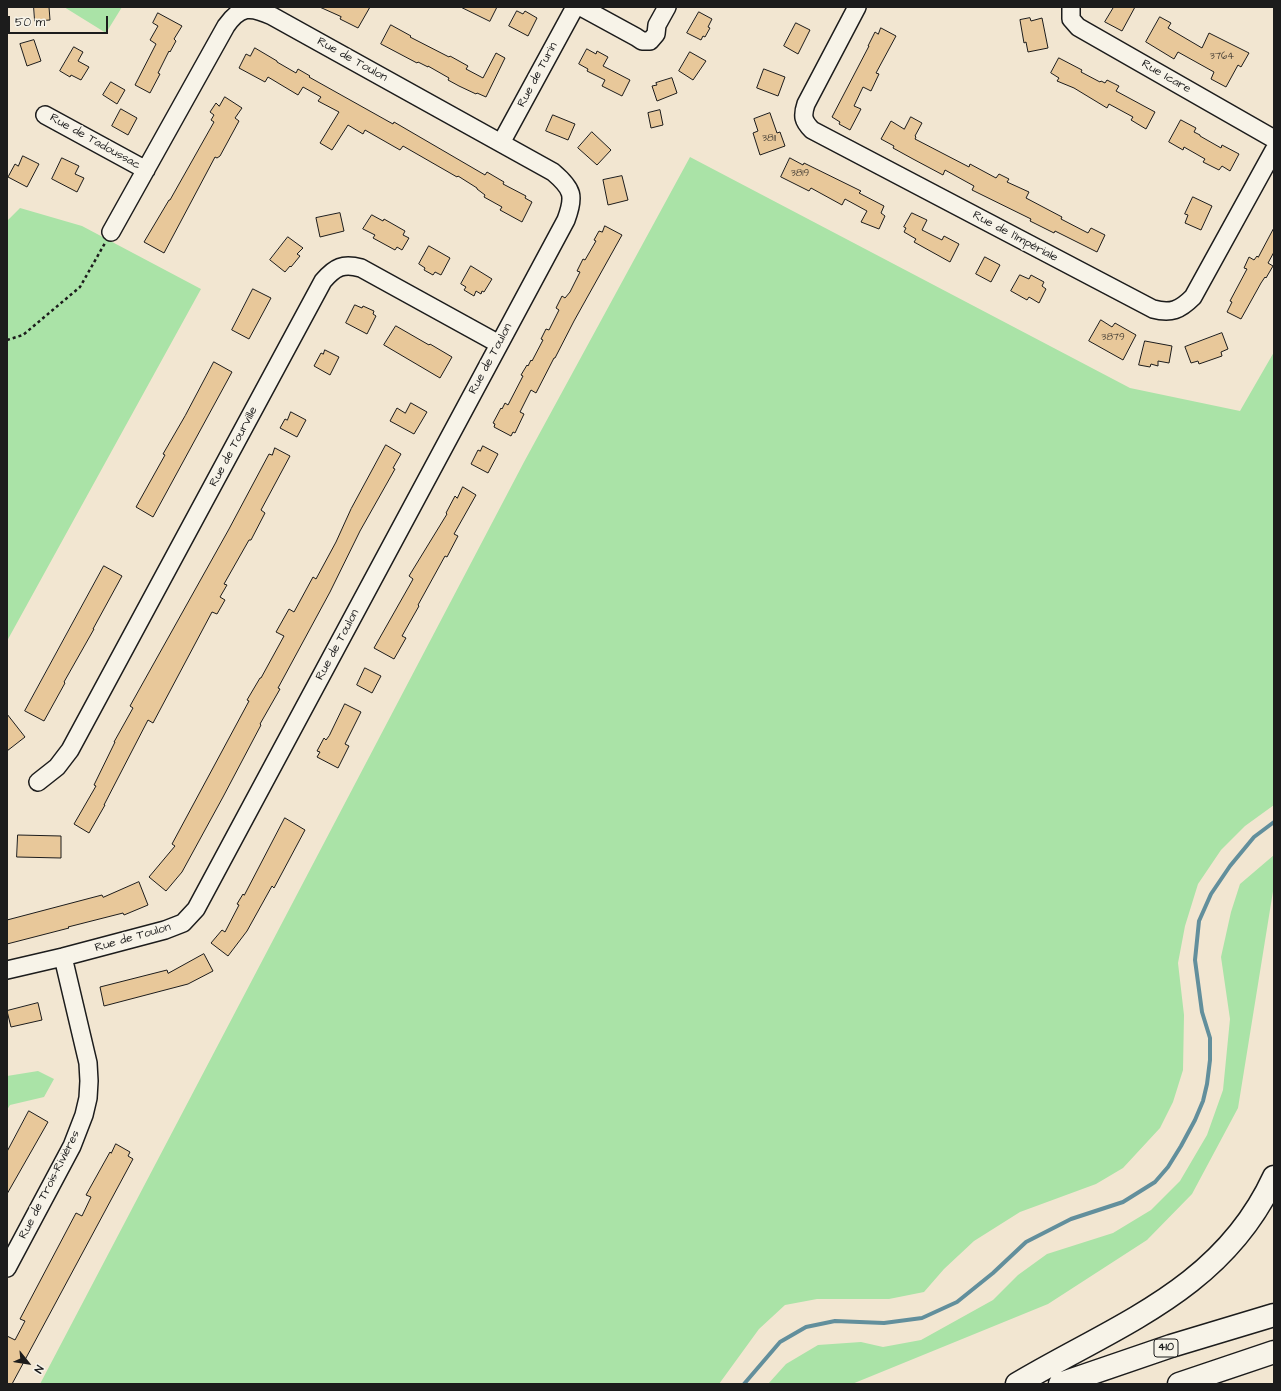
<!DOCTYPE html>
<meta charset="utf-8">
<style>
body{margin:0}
#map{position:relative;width:1281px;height:1391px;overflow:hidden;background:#f2e6d1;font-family:"Architects Daughter",sans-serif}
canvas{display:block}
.frame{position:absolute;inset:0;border:8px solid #1c1c1c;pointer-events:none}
.north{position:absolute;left:8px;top:1343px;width:40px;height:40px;-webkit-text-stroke:3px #f7f3e8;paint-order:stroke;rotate:120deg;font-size:11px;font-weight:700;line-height:16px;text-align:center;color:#1c1c1c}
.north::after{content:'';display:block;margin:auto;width:14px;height:18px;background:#1c1c1c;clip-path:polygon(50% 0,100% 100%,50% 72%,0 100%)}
.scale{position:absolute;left:8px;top:16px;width:100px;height:18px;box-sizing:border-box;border:2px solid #1c1c1c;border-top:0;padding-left:5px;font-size:12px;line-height:14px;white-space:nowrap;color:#1c1c1c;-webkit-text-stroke:3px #f7f3e8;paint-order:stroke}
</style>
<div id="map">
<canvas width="1281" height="1391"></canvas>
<div class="frame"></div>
<div class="north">N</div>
<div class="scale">50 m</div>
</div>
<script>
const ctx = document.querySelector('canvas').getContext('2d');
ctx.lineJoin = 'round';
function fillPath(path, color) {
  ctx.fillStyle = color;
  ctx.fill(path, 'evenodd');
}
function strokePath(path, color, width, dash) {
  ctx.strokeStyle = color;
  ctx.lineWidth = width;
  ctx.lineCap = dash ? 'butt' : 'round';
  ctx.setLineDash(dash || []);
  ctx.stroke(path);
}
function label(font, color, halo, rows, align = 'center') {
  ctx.font = font + ' "Architects Daughter",sans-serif';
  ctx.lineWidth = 3;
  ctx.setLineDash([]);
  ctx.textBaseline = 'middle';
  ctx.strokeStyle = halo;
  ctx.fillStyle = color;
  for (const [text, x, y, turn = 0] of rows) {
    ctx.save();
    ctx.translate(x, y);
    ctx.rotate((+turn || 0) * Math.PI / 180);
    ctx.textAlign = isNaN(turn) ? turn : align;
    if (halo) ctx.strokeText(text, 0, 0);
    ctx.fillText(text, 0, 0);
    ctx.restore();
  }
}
const green = new Path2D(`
 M 64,7 L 122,7 L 106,33 Z
 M 690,157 L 1130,388 L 1240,411 L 1274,352 L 1274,805 L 1245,826 L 1221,850 L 1198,884 L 1185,926 L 1178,963 L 1184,1015 L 1183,1070 L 1173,1102 L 1160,1128 L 1123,1168 L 1096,1184 L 1020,1212 L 974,1241 L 944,1269 L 924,1292 L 889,1299 L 817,1299 L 785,1305 L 759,1329 L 719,1384 L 40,1384 L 524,462 Z
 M 20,208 L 82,226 L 201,289 L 7,641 L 7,221 Z
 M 1274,855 L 1274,885 L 1238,1108 L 1192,1194 L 1147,1240 L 1048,1304 L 852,1384 L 768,1384 L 786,1364 L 818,1345 L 861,1342 L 883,1347 L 921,1340 L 993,1300 L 1018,1275 L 1047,1254 L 1113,1233 L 1151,1210 L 1180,1181 L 1207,1135 L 1223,1090 L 1230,1019 L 1221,957 L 1231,912 L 1240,884 Z
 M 38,1071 L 54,1079 L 44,1097 L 10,1105 L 7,1110 L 7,1076 Z`);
const stream = new Path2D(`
 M 744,1384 L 780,1342 L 806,1327 L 835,1321 L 884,1323 L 922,1318 L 957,1302 L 993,1273 L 1026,1242 L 1071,1219 L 1123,1202 L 1155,1182 L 1168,1167 L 1181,1146 L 1195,1120 L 1203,1101 L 1207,1084 L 1210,1060 L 1210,1038 L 1202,1012 L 1195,960 L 1199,921 L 1211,894 L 1230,866 L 1254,837 L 1274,822`);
const building = new Path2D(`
 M 34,7 L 49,7 L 50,20 L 35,21 Z
 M 320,7 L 370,7 L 358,28 L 340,19 L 341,17 Z
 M 461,7 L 497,7 L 490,21 Z
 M 1114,7 L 1135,7 L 1122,31 L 1105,22 Z
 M 517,11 L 523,14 L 525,11 L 537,18 L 528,36 L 509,26 Z
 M 699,12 L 712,19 L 708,27 L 710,28 L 705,37 L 703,36 L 701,40 L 687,33 Z
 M 158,13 L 182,26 L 174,39 L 176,41 L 170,52 L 169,51 L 158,73 L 160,74 L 150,93 L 135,85 L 156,44 L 150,40 L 158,26 L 153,23 Z
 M 1160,17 L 1171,23 L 1168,28 L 1202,48 L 1209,33 L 1249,53 L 1241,67 L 1238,65 L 1226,87 L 1211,79 L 1214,72 L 1178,52 L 1174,59 L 1146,42 Z
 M 1030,18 L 1031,21 L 1042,18 L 1048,48 L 1028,52 L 1026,42 L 1024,43 L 1020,20 Z
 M 796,23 L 810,30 L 798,54 L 784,46 Z
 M 391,25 L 411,36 L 410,37 L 449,57 L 450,56 L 468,66 L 466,69 L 483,78 L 496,53 L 505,58 L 486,97 L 477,93 L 476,94 L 459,86 L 448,80 L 449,78 L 428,66 L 428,67 L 418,62 L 417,63 L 381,44 Z
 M 881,28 L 896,36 L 876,73 L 879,74 L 871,91 L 863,87 L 854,106 L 861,109 L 850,130 L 839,124 L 840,122 L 832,117 L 869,46 L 868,46 L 875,32 L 878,34 Z
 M 34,40 L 41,61 L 27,66 L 20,44 Z
 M 74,47 L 83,52 L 78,61 L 89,67 L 81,80 L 71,75 L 70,77 L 60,71 Z
 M 255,48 L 277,61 L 277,62 L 296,73 L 298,69 L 310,76 L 309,77 L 393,124 L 394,122 L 485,175 L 487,172 L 504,182 L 503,184 L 526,196 L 525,198 L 532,202 L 522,222 L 500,210 L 502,207 L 484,197 L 485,195 L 477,189 L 477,188 L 458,176 L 457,177 L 403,146 L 400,150 L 365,130 L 363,134 L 348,125 L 332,150 L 320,143 L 339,112 L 318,101 L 321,97 L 303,87 L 298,95 L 268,77 L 265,82 L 239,68 L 246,54 L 250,56 Z
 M 587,49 L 596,54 L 597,51 L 608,57 L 603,66 L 630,80 L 622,96 L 602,86 L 605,80 L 587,71 L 588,69 L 579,64 Z
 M 690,52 L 706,61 L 693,80 L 679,71 Z
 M 1059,58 L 1082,70 L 1081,72 L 1100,82 L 1101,81 L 1105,83 L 1107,80 L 1119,86 L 1116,91 L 1155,112 L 1146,129 L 1131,120 L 1133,117 L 1109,104 L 1107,108 L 1074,88 L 1057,81 L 1059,78 L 1051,73 Z
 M 764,69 L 785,77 L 778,96 L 757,88 Z
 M 672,78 L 677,93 L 657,101 L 652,86 L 657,85 L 656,83 Z
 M 111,82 L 125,90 L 117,104 L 103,95 Z
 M 225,97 L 242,108 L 235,118 L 239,121 L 220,156 L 217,158 L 215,157 L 164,253 L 144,242 L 169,200 L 170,200 L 214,122 L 211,120 L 214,115 L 210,112 L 216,103 L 219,106 Z
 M 121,109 L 137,118 L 128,135 L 112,126 Z
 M 660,110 L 663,125 L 651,128 L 648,113 Z
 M 770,113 L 777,133 L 780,132 L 785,146 L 760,155 L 753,133 L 758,131 L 754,119 Z
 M 553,115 L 575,124 L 568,140 L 546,131 Z
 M 911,117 L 922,123 L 915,136 L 916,137 L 915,139 L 969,167 L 970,164 L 996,178 L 999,174 L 1009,179 L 1007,182 L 1029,192 L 1026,198 L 1062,217 L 1061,219 L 1088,233 L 1091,228 L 1105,235 L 1097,252 L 1055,231 L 1054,233 L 1030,221 L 1031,219 L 972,190 L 974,186 L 945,170 L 943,175 L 913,159 L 893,148 L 894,146 L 881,139 L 891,121 L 904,129 Z
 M 1181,120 L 1196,128 L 1194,132 L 1200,135 L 1200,136 L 1221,148 L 1222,145 L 1239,154 L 1230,171 L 1222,166 L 1219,170 L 1203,162 L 1205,159 L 1184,147 L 1183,150 L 1169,142 Z
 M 592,132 L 611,150 L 597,165 L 578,148 Z
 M 23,156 L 39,164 L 27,187 L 8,177 L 15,164 L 18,166 Z
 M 62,158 L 79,166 L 75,174 L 84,178 L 77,192 L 52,179 Z
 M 790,158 L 803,165 L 804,163 L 861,191 L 859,193 L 884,206 L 881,213 L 885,216 L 879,229 L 861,222 L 867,211 L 845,199 L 842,205 L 811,188 L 809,191 L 781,177 Z
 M 622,176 L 628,200 L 608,205 L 603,180 Z
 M 1193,197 L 1212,206 L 1201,230 L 1185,223 L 1188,215 L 1185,214 Z
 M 340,213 L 344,231 L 320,237 L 316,218 Z
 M 912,213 L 927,220 L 922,230 L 942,240 L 944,236 L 959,244 L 950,262 L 914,242 L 916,239 L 904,232 L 906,228 L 904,227 Z
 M 372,215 L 383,221 L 384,219 L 405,231 L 403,235 L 409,238 L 402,250 L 397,247 L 395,250 L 373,238 L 375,235 L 363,229 Z
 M 605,226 L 622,235 L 574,321 L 555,358 L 554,358 L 536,393 L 531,390 L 520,412 L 524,414 L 515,433 L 513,432 L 511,436 L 494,427 L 495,424 L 493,423 L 501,408 L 502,409 L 505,403 L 508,405 L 523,376 L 521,375 L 527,365 L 528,366 L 531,360 L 532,361 L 543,340 L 541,339 L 546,329 L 549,330 L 559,310 L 556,308 L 562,296 L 565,298 L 570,292 L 580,272 L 577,271 L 583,259 L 585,260 L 596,241 L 594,240 L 599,231 L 602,232 Z
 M 1274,228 L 1274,252 L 1268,263 L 1273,266 L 1266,278 L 1265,277 L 1261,283 L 1241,319 L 1227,312 L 1232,302 L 1230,301 L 1247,269 L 1244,268 L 1249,257 L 1254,260 L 1257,256 L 1258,257 Z
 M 288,237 L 303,248 L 297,254 L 300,256 L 291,267 L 290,266 L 285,272 L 270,260 Z
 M 429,246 L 450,258 L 441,275 L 435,272 L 433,275 L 424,270 L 425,268 L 419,264 Z
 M 985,257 L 1000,265 L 991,282 L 976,274 Z
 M 471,266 L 492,279 L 484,292 L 482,291 L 481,294 L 476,291 L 474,296 L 464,290 L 466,287 L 461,284 Z
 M 1020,275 L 1029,279 L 1031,275 L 1044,282 L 1042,286 L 1046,289 L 1039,303 L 1029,297 L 1027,300 L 1011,291 Z
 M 253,289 L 271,298 L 249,339 L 232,330 Z
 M 355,305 L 362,308 L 363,306 L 374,311 L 373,314 L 376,316 L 367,334 L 346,323 Z
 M 1101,320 L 1112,327 L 1115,323 L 1136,335 L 1123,360 L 1089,341 Z
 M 396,326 L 429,345 L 430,344 L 452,357 L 440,378 L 384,345 Z
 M 1222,333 L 1228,349 L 1221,352 L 1222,356 L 1199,364 L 1198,361 L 1191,363 L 1185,347 Z
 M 1145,341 L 1172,346 L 1169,363 L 1158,361 L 1158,366 L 1151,364 L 1150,367 L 1139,365 Z
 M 325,350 L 339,357 L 330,375 L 314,366 L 321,353 L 323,354 Z
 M 214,362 L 232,372 L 153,517 L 136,507 L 165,455 L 163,454 L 185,416 Z
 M 411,403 L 427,412 L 414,434 L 390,421 L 397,408 L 405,413 Z
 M 291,412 L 306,420 L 297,437 L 280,428 L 285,419 L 287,420 Z
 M 386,445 L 401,454 L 393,468 L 395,469 L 360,531 L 330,592 L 278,688 L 280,689 L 260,724 L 261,725 L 223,797 L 182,872 L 166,891 L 149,877 L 175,846 L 172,844 L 249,701 L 247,700 L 260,678 L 261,678 L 284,636 L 276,632 L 289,609 L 294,612 L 313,577 L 316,579 L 336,542 L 351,509 Z
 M 483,446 L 498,454 L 488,473 L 471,464 L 478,450 L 480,451 Z
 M 275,448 L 290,456 L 261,510 L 265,513 L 251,540 L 249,540 L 224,584 L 227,585 L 220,597 L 225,600 L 217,614 L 212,612 L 153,723 L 148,720 L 104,805 L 105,805 L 89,833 L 74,824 L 96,786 L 94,785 L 115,742 L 114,742 L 133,708 L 130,706 L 229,529 L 269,454 L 272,455 Z
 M 463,487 L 476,495 L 454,534 L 458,536 L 447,557 L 445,556 L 418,605 L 419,606 L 402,636 L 406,638 L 394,659 L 374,648 L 412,581 L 413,579 L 409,576 L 447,514 L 446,513 L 455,496 L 457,498 Z
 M 104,566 L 122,576 L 93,629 L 94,629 L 64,682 L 65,683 L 44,721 L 25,711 Z
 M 365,668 L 381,676 L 372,693 L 357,685 Z
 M 345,704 L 361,712 L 345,744 L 349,746 L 338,768 L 317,757 L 320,752 L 317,751 L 324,738 L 326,740 L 329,736 Z
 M 7,714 L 25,737 L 7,751 Z
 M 285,818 L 305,830 L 274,888 L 272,886 L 247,931 L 228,956 L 211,943 L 222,930 L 225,932 L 239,905 L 237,904 L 243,894 L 244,895 Z
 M 18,835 L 61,836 L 61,858 L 17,857 Z
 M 139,882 L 148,905 L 124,915 L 123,913 L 68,927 L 69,928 L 7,944 L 7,920 L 102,895 L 103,897 Z
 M 204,954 L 213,971 L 188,984 L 104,1006 L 100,987 L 167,970 L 168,973 Z
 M 38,1003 L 42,1020 L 11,1027 L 7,1011 Z
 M 29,1111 L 48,1122 L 7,1194 L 7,1152 Z
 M 116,1144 L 130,1152 L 128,1156 L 133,1159 L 12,1384 L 7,1384 L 7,1336 L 15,1340 L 25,1321 L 20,1319 L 76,1213 L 82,1216 L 91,1197 L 86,1195 L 110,1152 L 111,1153 Z`);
const path = new Path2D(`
 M 7,340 L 23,335 L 80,287 L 105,243`);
const minor = new Path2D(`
 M 581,7 L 636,37 L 642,41 L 650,41 L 656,34 L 657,25 L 667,7
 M 857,7 L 806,104 C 802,116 803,121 812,130 L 1153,309 C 1171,314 1180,310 1193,297 L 1274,150
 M 1071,7 L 1071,19 L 1078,27 L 1274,139
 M 45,115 L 146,170
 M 501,143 L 575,7
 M 38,782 L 57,767 L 70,750 L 323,281 C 335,267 343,263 361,268 L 499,344
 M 7,970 L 63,957 L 165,930 L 183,923 L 196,909 L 566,220 C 575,196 573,189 553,172 L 272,16 C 250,6 240,6 226,26 L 111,232
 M 7,1268 L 72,1146 L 84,1115 L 88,1098 L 89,1081 L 88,1063 L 63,957`);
const highway = new Path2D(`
 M 1017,1384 C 1116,1325 1222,1290 1274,1177
 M 1060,1384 L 1171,1346 L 1274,1315
 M 1179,1384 L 1274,1352`);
const numberNames = [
 ["3764",1222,57],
 ["3811",769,139],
 ["3819",800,174],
 ["3879",1113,338]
];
const shields = [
 [1166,1348,24]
];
const shieldNames = [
 ["410",1166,1348]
];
const streetNames = [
 ["Rue de Toulon",352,60,29],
 ["Rue de Turin",538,75,-62],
 ["Rue Icare",1166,77,30],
 ["Rue de Tadoussac",95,142,29],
 ["Rue de l'Impériale",1015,237,28],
 ["Rue de Toulon",491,359,-62],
 ["Rue de Tourville",234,447,-62],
 ["Rue de Toulon",338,645,-62],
 ["Rue de Toulon",133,938,-16],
 ["Rue de Trois-Rivières",50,1185,-63]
];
fillPath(green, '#aae3a7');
strokePath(stream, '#628f9c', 4);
fillPath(building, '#e8c89a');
strokePath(building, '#1c1c1c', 1);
strokePath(minor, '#1c1c1c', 20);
strokePath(highway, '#1c1c1c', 25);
strokePath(path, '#1c1c1c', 2.5, [3, 3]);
strokePath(minor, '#f7f3e8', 17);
strokePath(highway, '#f7f3e8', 22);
label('10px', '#4f473c', null, numberNames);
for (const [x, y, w] of shields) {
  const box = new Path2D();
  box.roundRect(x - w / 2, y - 9, w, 18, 3);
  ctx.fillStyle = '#f7f3e8';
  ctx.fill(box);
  strokePath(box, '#1c1c1c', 1);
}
label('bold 11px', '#1c1c1c', null, shieldNames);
label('12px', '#1c1c1c', '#f7f3e8', streetNames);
</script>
